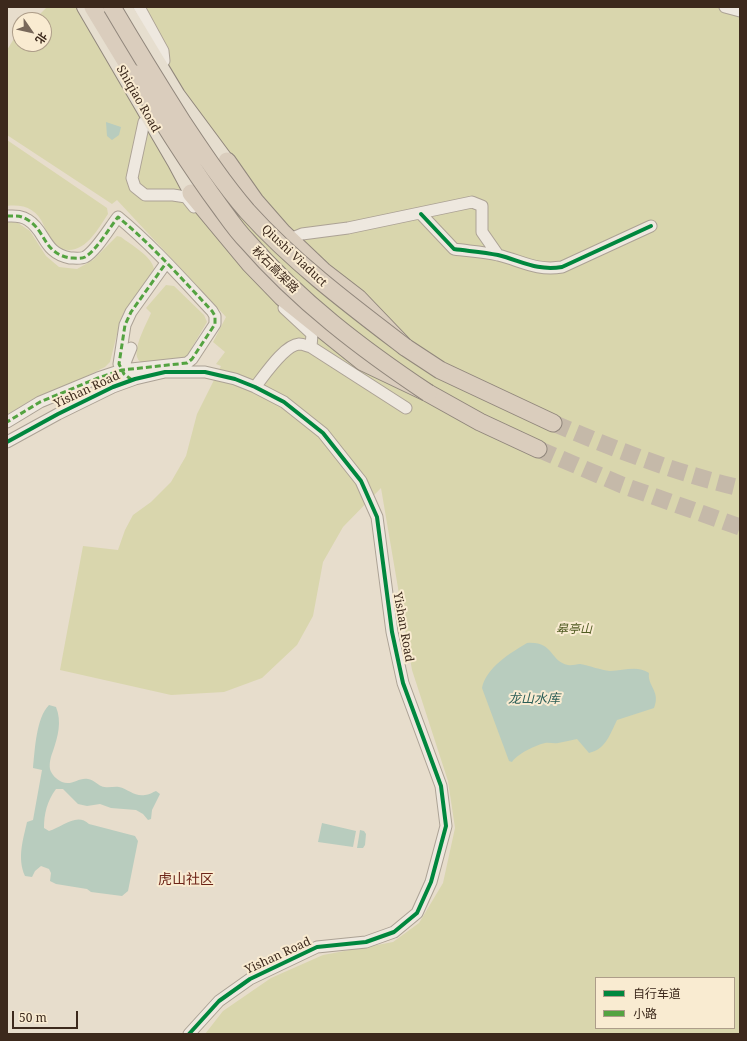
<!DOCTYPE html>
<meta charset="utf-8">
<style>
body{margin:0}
#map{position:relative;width:747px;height:1041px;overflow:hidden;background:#e7ddcc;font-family:"Noto Serif","Noto Sans SC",serif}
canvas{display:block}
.frame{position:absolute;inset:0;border:8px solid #3c291c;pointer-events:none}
.legend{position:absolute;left:595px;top:977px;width:140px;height:52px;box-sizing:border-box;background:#f9ebd1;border:1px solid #ad9d89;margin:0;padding:5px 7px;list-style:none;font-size:12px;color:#3c291c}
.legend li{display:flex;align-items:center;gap:8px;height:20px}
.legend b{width:20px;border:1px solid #ad9d89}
.north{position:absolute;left:12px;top:12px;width:40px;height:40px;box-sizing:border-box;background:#f9ebd1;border:1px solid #ad9d89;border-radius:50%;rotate:124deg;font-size:11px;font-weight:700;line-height:16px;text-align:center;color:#3c291c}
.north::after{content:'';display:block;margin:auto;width:14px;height:18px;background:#78685a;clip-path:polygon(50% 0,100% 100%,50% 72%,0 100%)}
.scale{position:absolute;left:12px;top:1011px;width:66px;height:18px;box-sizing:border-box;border:2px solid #3c291c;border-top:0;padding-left:5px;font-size:12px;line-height:14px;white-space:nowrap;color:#3c291c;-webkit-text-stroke:3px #f9ebd1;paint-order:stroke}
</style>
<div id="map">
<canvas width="747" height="1041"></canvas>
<div class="frame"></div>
<ul class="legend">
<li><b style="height:5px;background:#00873e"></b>自行车道</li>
<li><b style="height:5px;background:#54a341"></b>小路</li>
</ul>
<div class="north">北</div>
<div class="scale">50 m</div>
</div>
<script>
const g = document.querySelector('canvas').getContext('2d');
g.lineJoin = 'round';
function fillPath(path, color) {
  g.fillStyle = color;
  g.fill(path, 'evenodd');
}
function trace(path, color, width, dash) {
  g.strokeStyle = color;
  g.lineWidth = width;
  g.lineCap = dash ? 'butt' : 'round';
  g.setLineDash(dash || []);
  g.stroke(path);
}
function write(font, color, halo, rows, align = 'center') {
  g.font = font + ' "Noto Serif","Noto Sans SC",serif';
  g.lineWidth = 4;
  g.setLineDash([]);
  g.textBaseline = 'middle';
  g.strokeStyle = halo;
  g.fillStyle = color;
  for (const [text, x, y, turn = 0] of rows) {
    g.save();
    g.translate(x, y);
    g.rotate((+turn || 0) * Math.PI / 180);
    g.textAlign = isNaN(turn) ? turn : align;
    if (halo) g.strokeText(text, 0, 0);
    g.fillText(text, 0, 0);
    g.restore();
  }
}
const green = new Path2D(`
 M47,7h693v1027h-535l18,-23 48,-33 52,-23 70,-13 26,-19 24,-40 12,-55 -7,-47 -36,-111 -31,-182 -38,39 -20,35 -10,54 -16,29 -35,33 -38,14 -53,3 -111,-25 23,-124 35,4 7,-20 8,-15 18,-13 20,-20 15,-26 11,-42 24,-48 -5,-2 9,-12 -12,-10 13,-25 -109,-117 -5,4 -105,-69v-85l13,-21v15h24v-24h-10zM596,978h138v50h-138z
 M7,140l100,68 1,6c-11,16 -23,41 -46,35 -5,-2 -9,-4 -12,-8 -3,-5 -4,-11 -6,-15 -7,-17 -20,-22 -37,-20z
 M7,221l11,2 12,8 16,25 13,11 18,2 16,-9 24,-24 4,1c10,8 31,19 33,32l-31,45 -3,8 -10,40 -5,5 -24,12 -50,21 -24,15z
 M166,285l8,1 30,29 3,7 -22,37 -43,4c-1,-1 -4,-3 -4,-4 -6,-10 9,-36 13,-46l-5,-5z`);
const water = new Path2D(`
 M106,122l15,5 -2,8 -7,5 -5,-4z
 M527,643c27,-2 23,19 41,22 4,1 8,-1 12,-1 11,2 20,6 30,7 14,0 27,-6 39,2 -2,13 12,18 5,35l-37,12c-7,14 -11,29 -28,33l-12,-14c-6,1 -12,3 -19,4 -4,1 -9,-1 -13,0 -9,2 -28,11 -33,19l-3,-1 -27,-73c4,-20 28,-35 45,-45z
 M49,705l7,2c6,15 2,29 -3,44 -2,5 -4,12 -3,18 1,5 7,11 12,13 10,4 17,-5 26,-3 6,1 9,5 13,7 7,3 12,0 18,1 9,2 16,10 26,8 4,0 8,-3 11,-4l4,3 -8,16 -1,9 -3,1 -5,-6 -7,-4 -25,-2 -11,-4 -13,2 -9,-2 -15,-15h-7c-9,12 -12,25 -12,39l5,3c13,-4 28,-19 40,-7l46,12 3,5 -10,50 -6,5 -31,-4 -4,-3 -31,-5 -6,-3 1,-8 -2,-4 -8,-3 -6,5 -3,6 -7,-1c-8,-18 -2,-36 2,-54l6,-2 9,-50 -9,-2c2,-18 3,-50 16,-63z
 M322,823l34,8 -3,16 -35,-5z
 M360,830l4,1 2,3 -1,11 -2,3h-6z`);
const highwayTunnel = new Path2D(`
 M553,423c61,26 123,50 187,65
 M538,449l84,36 118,42`);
const minor = new Path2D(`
 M139,7l24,44 1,10
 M725,7l15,4
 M144,122l-12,56 3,9 10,8h28l13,2 8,10
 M421,214l33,35c14,2 29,3 44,6 24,6 38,16 64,12l89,-41
 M7,216c7,0 14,-1 21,4 18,11 15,33 42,38 4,0 11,1 15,-1 11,-6 25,-30 33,-40 34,28 64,62 94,94l3,5v8l-23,35 -5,4 -65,7 -24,8 -58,24 -33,20
 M290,239l12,-5 46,-6 124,-26 10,4v26l16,23
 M284,308l28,26 -1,13
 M122,370l9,-22
 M125,374l-6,-10 6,-39 6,-13 35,-49
 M255,387c9,-11 29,-42 44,-43 4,0 8,2 12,3l95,61
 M7,442l51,-28 55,-27 22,-8 30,-7h40l30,7 20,8 29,15 39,31 38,48 16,36 15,115 11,51 38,103 5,40 -15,56 -14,31 -23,19 -28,10 -49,5 -67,32 -31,22 -30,33`);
const major = new Path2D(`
 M84,7l91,156 16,30
 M125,7l53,88 49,66`);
const highway = new Path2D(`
 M93,7l40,66
 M227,161l28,40 28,32 40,38 35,27 47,49 35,23 113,53
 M191,193l59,71 32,33 81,65 65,31 52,29 58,27`);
const highwayBridge = new Path2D(`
 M112,7c23,39 47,78 71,116 20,30 40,60 64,88 47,52 103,94 158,136
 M133,73c28,46 56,92 88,135 8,11 16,23 26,33 52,60 115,108 181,152`);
const quiet = new Path2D(`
 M7,216c7,0 14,-1 21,4 18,11 15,33 42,38 4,0 11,1 15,-1 11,-6 25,-30 33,-40 34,28 64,62 94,94l3,5v8l-23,35 -5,4 -65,7 -24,8 -58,24 -33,20
 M132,380l-8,-6 -5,-10 6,-39 6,-13 35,-49`);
const cycleway = new Path2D(`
 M421,214l33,35c14,2 29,3 44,6 24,6 38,16 64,12l89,-41
 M7,442l51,-28 55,-27 22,-8 30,-7h40l30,7 20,8 29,15 39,31 38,48 16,36 15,115 11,51 38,103 5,40 -15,56 -14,31 -23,19 -28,10 -49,5 -67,32 -31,22 -30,33`);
const streetNames = [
 ["Shiqiao Road",138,99,60],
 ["Qiushi Viaduct",294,256,43],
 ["秋石高架路",275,270,45],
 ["Yishan Road",87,390,-25],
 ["Yishan Road",403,627,80],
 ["Yishan Road",278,956,-25]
];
const parkNames = [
 ["皋亭山",574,630]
];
const waterNames = [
 ["龙山水库",534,699]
];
const quarterNames = [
 ["虎山社区",186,880]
];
fillPath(green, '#d9d6ad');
fillPath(water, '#b8ccbe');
trace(highwayTunnel, '#c5b9a9', 17, [17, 8]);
trace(minor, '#aca295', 13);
trace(major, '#91877c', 16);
trace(highway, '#91877c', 19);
trace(minor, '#eee8df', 11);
trace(major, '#e6decf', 14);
trace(highway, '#dacdbd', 17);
trace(highwayBridge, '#91877c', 19, []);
trace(highwayBridge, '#dacdbd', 17);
trace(quiet, '#54a341', 3, [6, 3]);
trace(cycleway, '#00873e', 4);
write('12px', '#3c291c', '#f9ebd1', streetNames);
write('italic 12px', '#4f5a21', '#f9ebd1', parkNames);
write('italic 13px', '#2a5d56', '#f9ebd1', waterNames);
write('14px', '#6d2417', '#f9ebd1', quarterNames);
</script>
